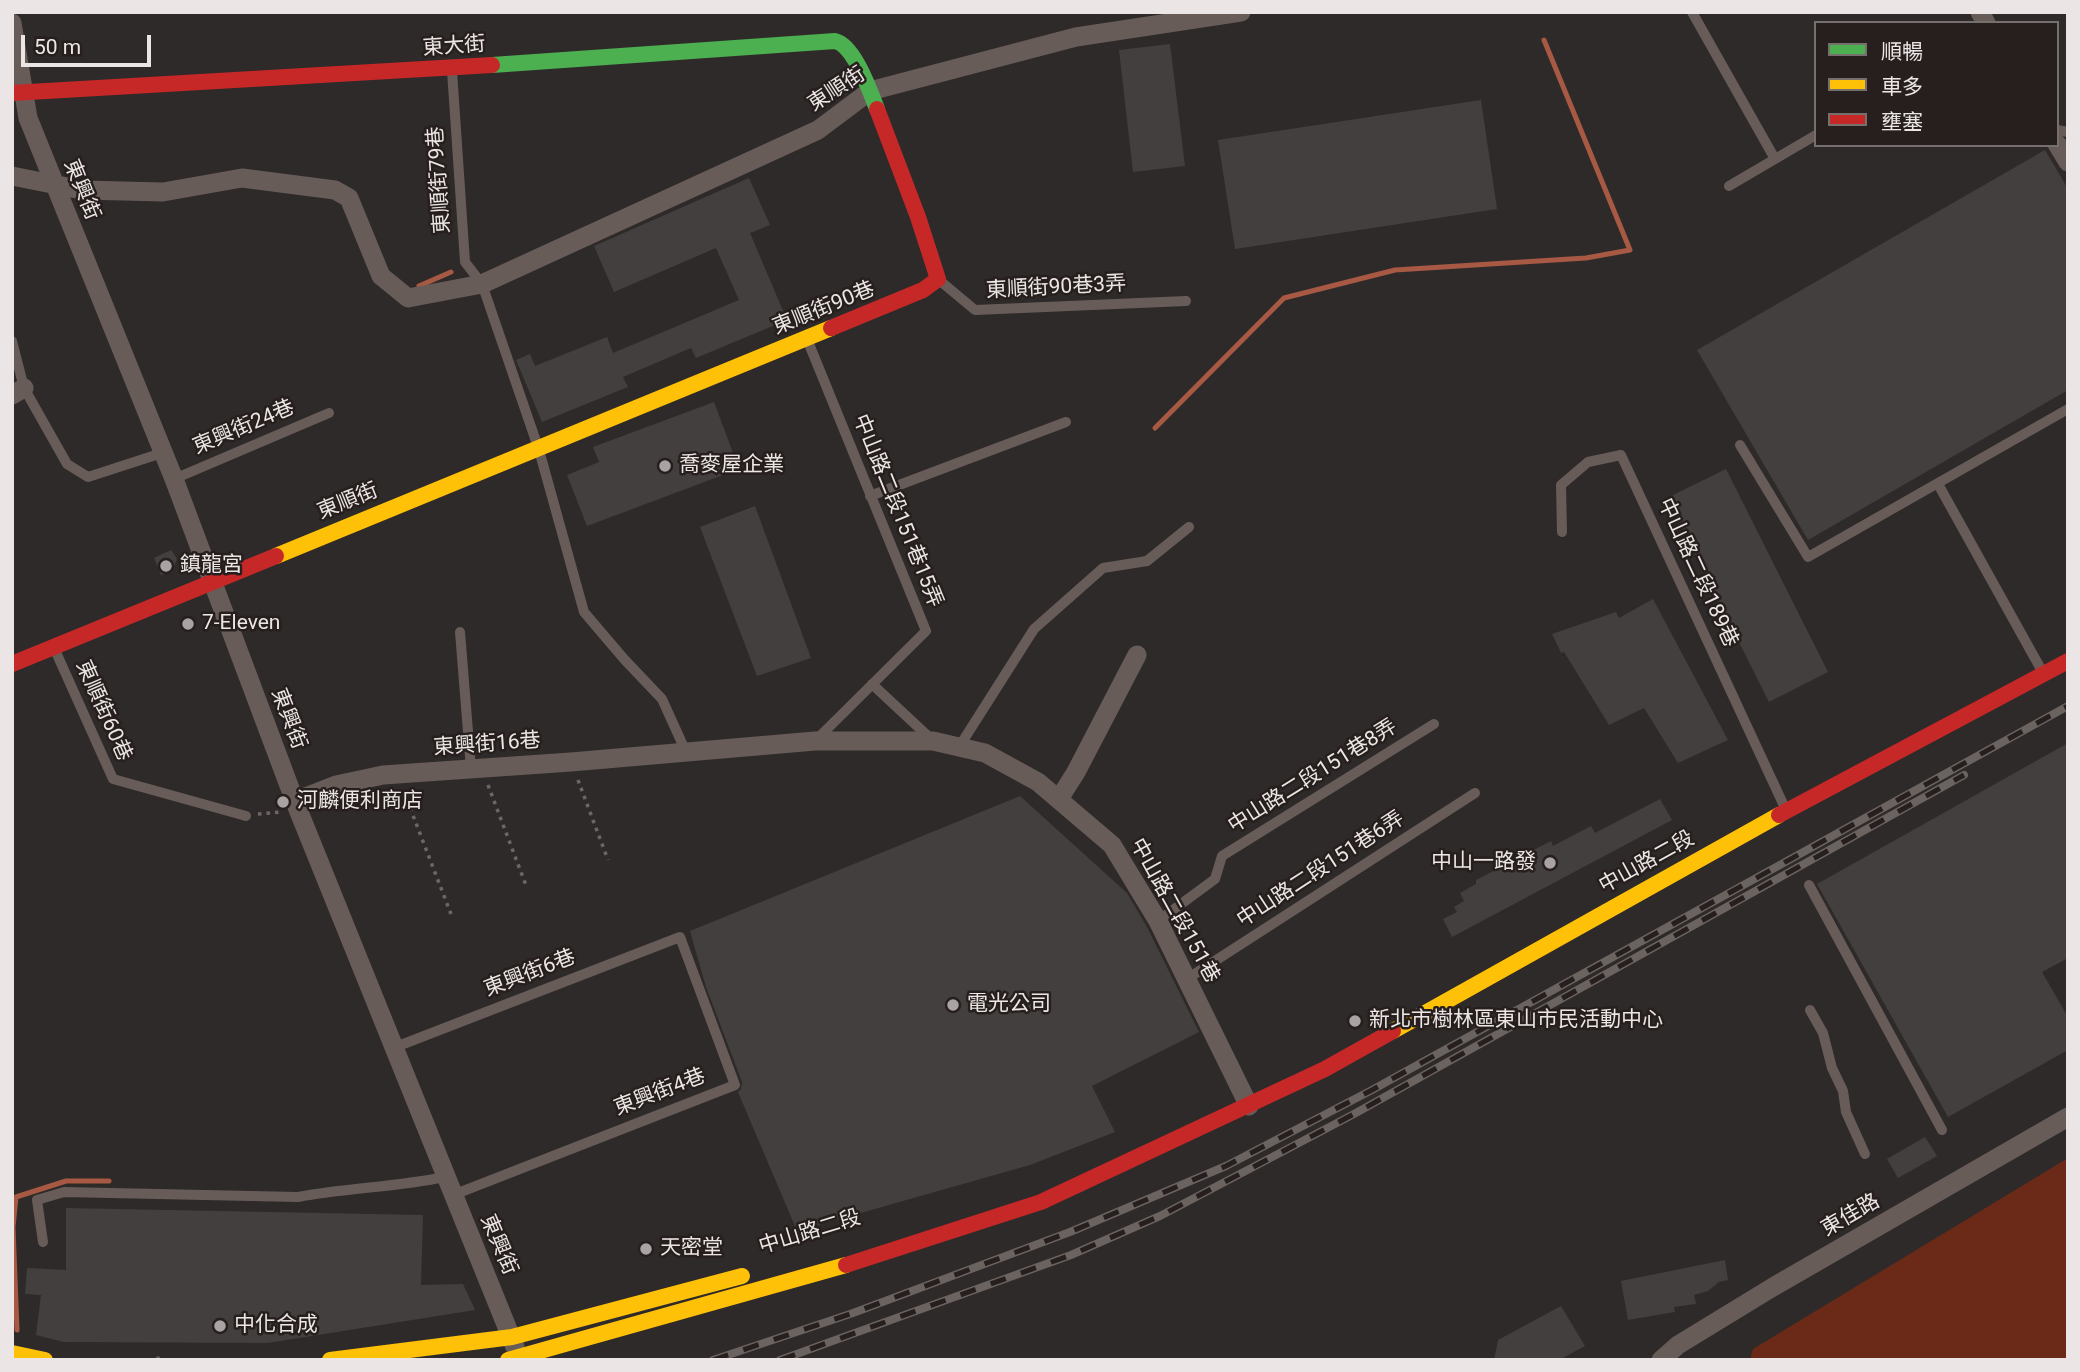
<!DOCTYPE html>
<meta charset="utf-8">
<style>
body{margin:0}
#map{position:relative;width:2080px;height:1372px;overflow:hidden;background:#2e2a29;font-family:Roboto,"Noto Sans TC",sans-serif}
canvas{display:block}
.frame{position:absolute;inset:0;border:14px solid #ebe6e5;pointer-events:none}
.legend{position:absolute;left:1814px;top:21px;width:245px;height:126px;box-sizing:border-box;background:#261f1d;border:2px solid #756f6d;margin:0;padding:9px 12px;list-style:none;font-size:21px;color:#ebe6e5}
.legend li{display:flex;align-items:center;gap:14px;height:35px}
.legend b{width:35px;border:2px solid #756f6d}
.scale{position:absolute;left:21px;top:35px;width:130px;height:32px;box-sizing:border-box;border:4px solid #ebe6e5;border-top:0;padding-left:9px;font-size:21px;line-height:24px;white-space:nowrap;color:#ebe6e5;-webkit-text-stroke:5px #261f1d;paint-order:stroke}
</style>
<div id="map">
<canvas width="2080" height="1372"></canvas>
<div class="frame"></div>
<ul class="legend">
<li><b style="height:9px;background:#4caf50"></b>順暢</li>
<li><b style="height:9px;background:#ffc107"></b>車多</li>
<li><b style="height:9px;background:#c62828"></b>壅塞</li>
</ul>
<div class="scale">50 m</div>
</div>
<script>
const g = document.querySelector('canvas').getContext('2d');
g.lineJoin = 'round';
function fillPath(path, color) {
  g.fillStyle = color;
  g.fill(path, 'evenodd');
}
function trace(path, color, width, dash) {
  g.strokeStyle = color;
  g.lineWidth = width;
  g.lineCap = dash ? 'butt' : 'round';
  g.setLineDash(dash || []);
  g.stroke(path);
}
function write(font, color, halo, rows, align = 'center') {
  g.font = font + ' Roboto,"Noto Sans TC",sans-serif';
  g.lineWidth = 5;
  g.setLineDash([]);
  g.textBaseline = 'middle';
  g.strokeStyle = halo;
  g.fillStyle = color;
  for (const [text, x, y, turn = 0] of rows) {
    g.save();
    g.translate(x, y);
    g.rotate((+turn || 0) * Math.PI / 180);
    g.textAlign = isNaN(turn) ? turn : align;
    if (halo) g.strokeText(text, 0, 0);
    g.fillText(text, 0, 0);
    g.restore();
  }
}
const green = new Path2D(`
 M2068,1158v202h-318l3,-11z`);
const stream = new Path2D(`
 M419,286l32,-14
 M1155,428l129,-130 111,-28 191,-12 44,-8 -86,-210
 M17,1330l-4,-103 3,-30 50,-16h43`);
const building = new Path2D(`
 M1170,44l15,122 -52,6 -14,-122z
 M1481,100l16,109 -262,40 -17,-109z
 M2045,150l23,39v201l-260,150 -111,-190z
 M749,178l21,47 -20,8 37,87 -91,38 -5,-10 -68,29 5,10 -86,35 -26,-62 14,-6 5,12 72,-29 6,16 126,-53 -23,-52 -102,44 -20,-46z
 M714,402l25,67 -152,57 -20,-51 32,-13 -6,-15z
 M1726,469l102,203 -59,30 -102,-204z
 M755,506l56,152 -54,18 -57,-149z
 M171,550l6,9 -5,13 -11,3 -7,-17z
 M1653,599l75,141 -50,23 -34,-55 -35,17 -45,-73 -3,1 -9,-19 64,-22 3,6z
 M2068,743v215l-26,14 26,45v33l-120,67 -131,-233z
 M1020,796l107,97 20,34 52,105 -107,54 23,46 -85,33 -233,66 -59,-139 3,-3 1,-7 -36,-95 -16,-56z
 M1660,799l12,21 -220,117 -9,-18 14,-7 -3,-5 10,-6 -4,-8 16,-9v-4l75,-39 2,5 38,-20 4,7z
 M1925,1137l12,19 -39,22 -11,-19z
 M66,1208l357,7 -2,70 42,-1 12,26 -207,33 -204,-1 -28,-7 5,-40 -16,-1 2,-26 39,2z
 M1725,1260l3,20 -9,2 -11,9 -14,4 2,9 -22,3 1,5 -47,8 -7,-39z
 M1561,1306l24,40 -26,14h-65l4,-20z`);
const path = new Path2D(`
 M578,780l30,80
 M488,785l39,103
 M404,792l47,122
 M258,814l23,-2
 M158,1360v-8`);
const lane = new Path2D(`
 M1692,12l83,147
 M452,71l13,191 17,22 57,166 45,162 40,47 38,40 24,53
 M2057,130l11,2
 M1729,186l87,-51
 M939,280l36,30 211,-9
 M807,339l119,292 -109,108
 M12,341l12,47 43,76 21,13 74,-24
 M1740,445l68,112 260,-148
 M174,479l155,-66
 M1938,484l104,187
 M870,496l196,-74
 M1562,532l-1,-47 27,-23 33,-7 164,353
 M460,632l11,137
 M55,650l58,129 133,37
 M872,684l58,54
 M959,747l75,-118 69,-61 44,-7 42,-34
 M1809,885l133,245
 M1158,921l57,-42 7,-23 212,-132
 M1187,979l288,-186
 M1810,1010l13,23 9,35 11,23 3,21 19,42
 M393,1048l287,-111 55,148 -282,110
 M43,1242l-6,-42 27,-8 234,5c49,-9 98,-10 147,-20`);
const street = new Path2D(`
 M1980,12l6,11
 M12,23l16,95 146,361 123,328 218,540
 M2057,144l11,18
 M12,176l70,14 81,2 79,-14 93,12 14,8 32,78 27,22 74,-14 336,-154 52,-39 206,-54 165,-25
 M12,395l12,-7
 M1059,799l17,-27 61,-117
 M295,801l41,-16 47,-10 188,-13 244,-21h118l52,12 53,29 74,63 46,76 91,185
 M1661,1360l17,-15 95,-58 295,-170`);
const fast = new Path2D(`
 M492,65l343,-24c19,4 35,50 42,68`);
const slow = new Path2D(`
 M276,556l555,-228
 M1393,1031l386,-216
 M12,1353l33,7
 M330,1360l182,-23 230,-61
 M508,1360l338,-95`);
const jam = new Path2D(`
 M12,93l480,-28
 M831,328l92,-38 15,-11 -20,-62 -41,-108
 M12,664l264,-108
 M1779,815l289,-154
 M846,1265l195,-63 284,-133 68,-38`);
const rail = new Path2D(`
 M713,1360l140,-47 217,-81 156,-66 146,-76 696,-384
 M780,1360l291,-105 89,-39 194,-102 610,-339`);
const markers = [
 [665,466,7,"#a9a4a3"],
 [166,566,7,"#a9a4a3"],
 [188,624,7,"#a9a4a3"],
 [283,802,7,"#a9a4a3"],
 [1550,863,7,"#a9a4a3"],
 [953,1005,7,"#a9a4a3"],
 [1355,1021,7,"#a9a4a3"],
 [646,1249,7,"#a9a4a3"],
 [220,1326,7,"#a9a4a3"]
];
const streetNames = [
 ["東大街",454,47,-4],
 ["東順街",837,90,-33],
 ["東順街79巷",440,180,-94],
 ["東興街",81,190,68],
 ["東順街90巷3弄",1056,288,-3],
 ["東順街90巷",824,309,-22],
 ["東興街24巷",244,428,-23],
 ["東順街",348,502,-22],
 ["中山路二段151巷15弄",897,511,68],
 ["中山路二段189巷",1697,573,65],
 ["東順街60巷",103,711,66],
 ["東興街",288,719,69],
 ["東興街16巷",487,745,-4],
 ["中山路二段151巷8弄",1313,777,-32],
 ["中山路二段",1647,863,-29],
 ["中山路二段151巷6弄",1321,870,-33],
 ["中山路二段151巷",1174,911,61],
 ["東興街6巷",530,974,-21],
 ["東興街4巷",660,1093,-21],
 ["東佳路",1851,1216,-30],
 ["中山路二段",810,1233,-17],
 ["東興街",498,1245,67]
];
const poiNames = [
 ["喬麥屋企業",679,466],
 ["鎮龍宮",180,566],
 ["7-Eleven",202,624],
 ["河麟便利商店",297,802],
 ["中山一路發",1536,863,"right"],
 ["電光公司",967,1005],
 ["新北市樹林區東山市民活動中心",1369,1021],
 ["天密堂",660,1249],
 ["中化合成",234,1326]
];
fillPath(green, '#6b2a18');
trace(stream, '#a85944', 5);
fillPath(building, '#433f3e');
trace(path, '#6f6664', 3.5, [3.5, 5]);
trace(lane, '#685c59', 10);
trace(street, '#685c59', 19);
trace(fast, '#4caf50', 16);
trace(slow, '#ffc107', 16);
trace(jam, '#c62828', 16);
trace(rail, '#6a6360', 8);
trace(rail, '#261f1d', 5, [16]);
for (const [x, y, r, color] of markers) {
  const dot = new Path2D();
  dot.arc(x, y, r, 0, 2 * Math.PI);
  g.fillStyle = color;
  g.fill(dot);
  trace(dot, '#261f1d', 2.5);
}
write('21px', '#ebe6e5', '#261f1d', streetNames);
write('21px', '#ebe6e5', '#261f1d', poiNames, 'left');
</script>
